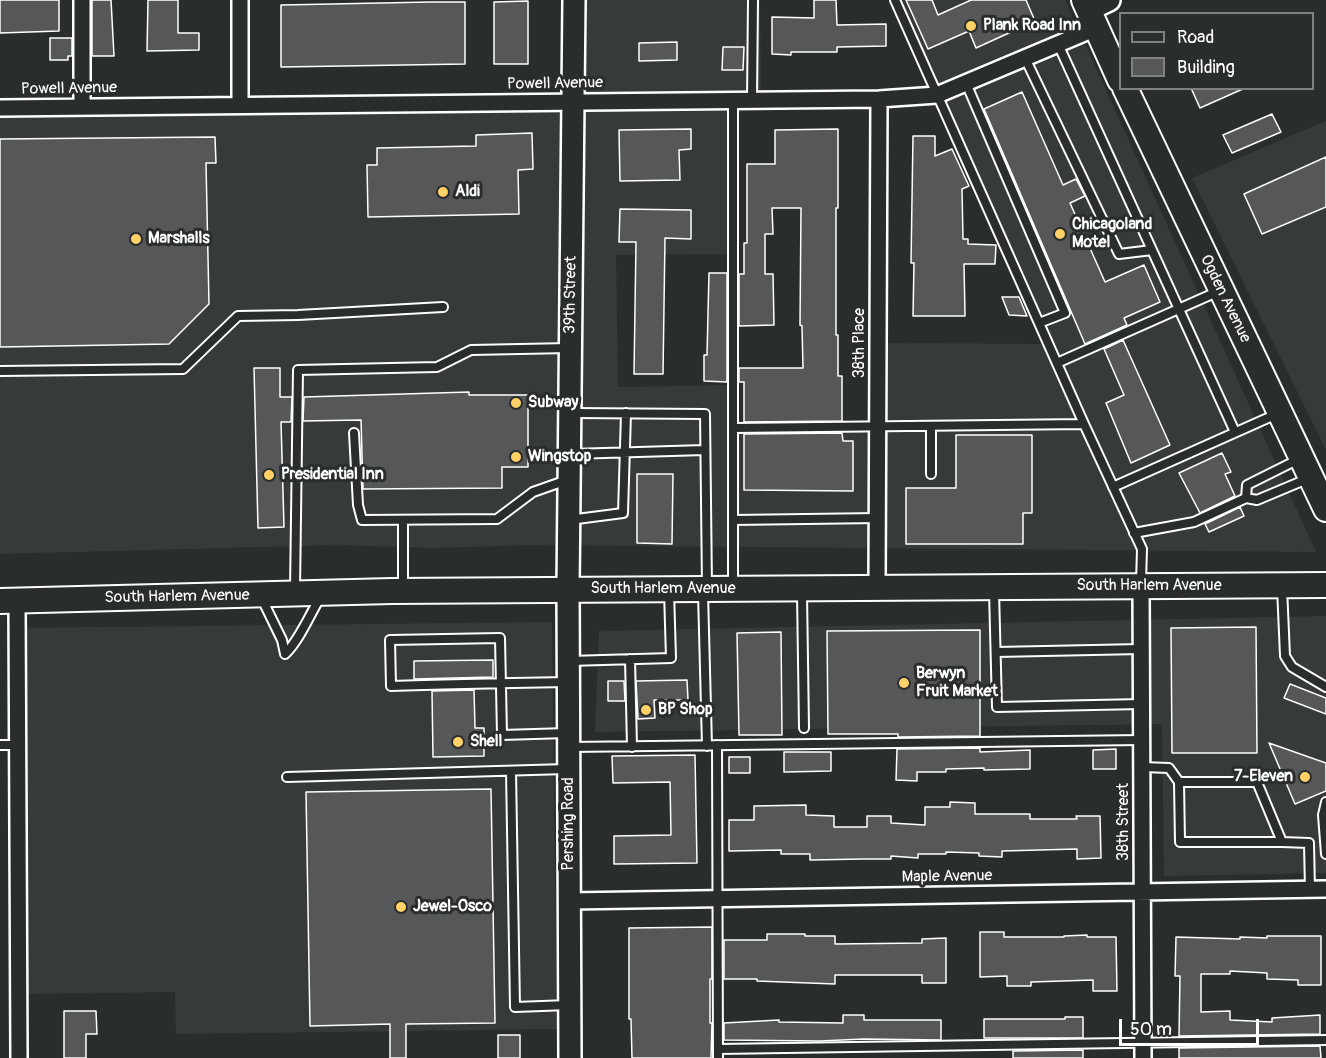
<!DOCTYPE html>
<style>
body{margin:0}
#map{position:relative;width:1326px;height:1058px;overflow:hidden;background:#2a2d2e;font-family:Pangolin,sans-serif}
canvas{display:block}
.legend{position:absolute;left:1119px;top:12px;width:195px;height:78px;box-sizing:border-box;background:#2a2d2e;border:2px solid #7f8182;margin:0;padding:8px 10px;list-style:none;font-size:18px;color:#fff}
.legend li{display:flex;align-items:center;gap:12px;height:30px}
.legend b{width:30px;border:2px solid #7f8182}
.scale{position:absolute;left:1119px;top:1019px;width:140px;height:27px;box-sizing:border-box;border:3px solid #fff;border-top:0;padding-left:8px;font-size:18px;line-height:21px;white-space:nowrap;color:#fff;-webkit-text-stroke:4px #2a2d2e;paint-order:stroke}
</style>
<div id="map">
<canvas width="1326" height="1058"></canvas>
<ul class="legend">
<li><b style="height:8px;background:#2a2d2e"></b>Road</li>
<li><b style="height:16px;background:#555758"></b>Building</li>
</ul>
<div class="scale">50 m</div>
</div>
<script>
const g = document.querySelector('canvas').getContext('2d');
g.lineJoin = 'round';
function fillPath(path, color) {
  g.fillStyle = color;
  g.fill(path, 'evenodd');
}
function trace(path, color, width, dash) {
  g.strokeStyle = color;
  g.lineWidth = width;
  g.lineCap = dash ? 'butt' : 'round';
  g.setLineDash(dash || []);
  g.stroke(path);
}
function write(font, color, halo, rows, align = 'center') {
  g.font = font + ' Pangolin,sans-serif';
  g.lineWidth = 6;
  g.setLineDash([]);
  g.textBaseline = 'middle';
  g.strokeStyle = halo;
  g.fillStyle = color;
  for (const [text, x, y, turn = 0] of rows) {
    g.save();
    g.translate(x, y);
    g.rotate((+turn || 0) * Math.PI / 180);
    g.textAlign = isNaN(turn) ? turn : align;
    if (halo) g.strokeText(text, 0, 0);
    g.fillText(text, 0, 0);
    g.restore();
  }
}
const built = new Path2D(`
 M573,0h187l1,101 -28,-1 -1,154 -116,1 2,132 114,-2v44l145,-3 1,-83 169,1 -152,-344h170l251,552 -784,-7 -100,3 -96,-3 -336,9v-446l573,-6z
 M1326,121v329l-134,-272z
 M1326,616v257l-162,3 -2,-152 -567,8 4,-101z
 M552,622l5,407 -381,5 -1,-42 -151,2 -4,-366z`);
const building = new Path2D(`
 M0,0h59v31l-59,2z
 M92,0h19l3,56h-22z
 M148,0h30v33h21v17l-52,1z
 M814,0h22l1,25 49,-1v22l-49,1v5h-46v3l-19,-1v-37l42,1z
 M906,0h26l6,15 33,-15h55l9,21 -59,27 -7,-17 -41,18z
 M528,1v63h-34v-62z
 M431,2h34v62l-184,3v-62z
 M50,38h22v18h-4v4h-18z
 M677,42v18l-38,1v-18z
 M723,47h21l-1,23h-21z
 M1191,88h54l-45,20z
 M1022,92l41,93 13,-6 9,17 -15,7 35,79 39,-17 16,37 -36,16 3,7 -42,19 -101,-235z
 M1272,114l9,18 -49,21 -9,-18z
 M691,129v20l-12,1 1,30 -60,1 -1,-51z
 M838,129v79h-2v127h2v41h4v45l-98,1v-40h-5v-14h64l-1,-42 -2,-1 1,-117h-29l1,26h-8v40h8l1,51 -35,1v-52h5v-31h3v-79h28v-34z
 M532,133l1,36 -15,1 1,44 -151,3 -1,-52h10v-17l99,-2v-11z
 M913,136h22v20l17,-7 17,37 -7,3 1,50h5v5l28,1 -1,19h-31l1,52h-52l1,-53h-3z
 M215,137l1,26h-10l3,141 -40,40 -169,3v-208z
 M1326,157v50l-64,27 -18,-40z
 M620,209l71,1v29l-26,-1 -2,136h-29l2,-132h-17z
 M709,273h18v109l-23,-1v-26h3z
 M1002,297h17l8,19 -18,-1z
 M1123,340l47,105 -39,18 -25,-60 18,-8 -20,-46z
 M254,368h26v29h12l-1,25h-10l3,105 -26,1z
 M469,392v3h59v72h-26v21l-139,1 -2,-69 -58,1 1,-24z
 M842,433l1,8h10v50l-109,-1v-56z
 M956,435h76v78h-9v31h-117v-56h50z
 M1222,453l9,19 -6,2 10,22 -35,17 -21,-40z
 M637,474h36l-1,70 -35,-1z
 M1240,507l4,9 -35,16 -4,-8z
 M1256,627l1,126h-85l-1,-125z
 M980,630v106l-82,1v-3h-70l-1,-103z
 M781,632l1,103h-43l-2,-102z
 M493,660v17l-79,2v-18z
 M687,680l1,20h-34l1,18 -17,1 -2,-38z
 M608,681h16l1,20h-17z
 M1290,684l36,14v16l-42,-16z
 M474,690l1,38h9v28l-51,1 -1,-66z
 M1269,743l57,20v28l-31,13z
 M980,748v4l50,-2v19l-46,1v-2l-38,1v3h-29v9l-21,-1 1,-31z
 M1116,749v20h-23v-19z
 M784,752h47v19l-47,1z
 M695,755l2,108 -83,1v-28l57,-1 -1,-53 -57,1 -1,-27z
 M729,757h21v16h-21z
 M491,789l4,234 -89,1v34h-16v-34l-80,2 -4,-234z
 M950,802l25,1v11h55v5h47l-1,-3h24l1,42 -24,1v-10l-75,2v6l-23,-1v-3l-33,-1v2h-28v4l-27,-2v3h-28l-53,1v-6h-29v-4l-52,1v-31h25v-14l52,-1v10l28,1v11h33v-11h24v7l34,2v-18h25z
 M712,927v52h-2v44h2l-1,35h-79l-1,-39h-2v-91z
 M980,932h24v5h60v-1l23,-1v2h29l1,54h-24v-11l-62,2v4h-24v-10l-27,1z
 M767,934h38v2h30v8l87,-1v-4l24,-1v45h-24v-8h-87v9l-78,-3v-2h-33v-39h43z
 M1267,936h54v49h-23v-5l-31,-1v-6l-37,-2v3h-29v38l29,-1v9l42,2v-4l48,-3v19l-141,2 1,-60h-5l1,-39 64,2v-2l27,1z
 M64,1011h32l1,23h-11v24h-22z
 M843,1015h21v5h77v20l-77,-1 -44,2 -96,-1v-17l55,-3v2l64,1z
 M1065,1017h18v21h-99v-19h81z
 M498,1035h22v23h-22z
 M1320,1046l1,12h-142v-10z
 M1083,1050v8h-70v-7z`);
const lane = new Path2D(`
 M895,0l189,424 58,125 -1,33
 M1058,44l177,388
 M1025,58l94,196 33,-4
 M966,83l99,230 -26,10
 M733,100v485
 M752,100l1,-100
 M1057,363l162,-72
 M0,371l183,-2 55,-53 60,-1 145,-8
 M573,413l132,1 2,173
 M931,426v48
 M733,428l351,-4
 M354,433l4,72 4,15 135,-1 36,-27 34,-12
 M571,454l134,-4
 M1113,487l166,-74
 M1246,498l1,-13 52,-26
 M403,520v67
 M569,520l54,-7 3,-100
 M733,520l145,-2
 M1134,533l60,-11 52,-24 11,2 50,-21
 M1282,587l3,69 7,11 34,20
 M295,590l3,-220 139,-3 34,-17 98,-2
 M994,591l3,116 145,-3
 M703,593l4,153
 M802,593l2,135
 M262,599l20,41 3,14c14,-13 25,-40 36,-58
 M996,652l145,-3
 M630,659l2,88
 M569,661l102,-3 -2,-67
 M567,733l-65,2 -2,-97 -110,2 1,46c59,-2 118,-3 177,-4
 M0,745h17
 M717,745l1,313
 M570,747l572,-7
 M1142,767l27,1 10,14 1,60h102
 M511,771l4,236 54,-2
 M287,777l280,-8
 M1179,782h78l25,60 27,1 1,47
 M1326,802l-3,13 3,39
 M718,1049l608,-9`);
const street = new Path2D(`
 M82,0v107
 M240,105v-105
 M0,108l879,-9 58,-4 159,-67
 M1141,586l2,472
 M877,588l2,-489
 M17,601l2,457
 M569,901l757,-12`);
const secondary = new Path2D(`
 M1088,10l21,-10
 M570,1058l-2,-469 6,-589`);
const primary = new Path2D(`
 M1084,0l36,80
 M1125,88l201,421
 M0,601l392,-10 934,-6`);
const markers = [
 [971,26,6,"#ffd166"],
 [443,192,6,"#ffd166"],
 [1060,234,6,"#ffd166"],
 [136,239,6,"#ffd166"],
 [516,403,6,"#ffd166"],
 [516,457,6,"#ffd166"],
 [269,475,6,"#ffd166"],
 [904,683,6,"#ffd166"],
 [646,710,6,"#ffd166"],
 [458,742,6,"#ffd166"],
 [1305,777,6,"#ffd166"],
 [401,907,6,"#ffd166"]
];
const poiNames = [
 ["Plank Road Inn",983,26],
 ["Aldi",455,192],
 ["Chicagoland",1072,225],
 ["Motel",1072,243],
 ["Marshalls",148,239],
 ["Subway",528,403],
 ["Wingstop",528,457],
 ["Presidential Inn",281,475],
 ["Berwyn",916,674],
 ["Fruit Market",916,692],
 ["BP Shop",658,710],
 ["Shell",470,742],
 ["7-Eleven",1293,777,"right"],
 ["Jewel-Osco",413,907]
];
const streetNames = [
 ["Powell Avenue",555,84,-1],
 ["Powell Avenue",69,89,-1],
 ["39th Street",571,295,-89],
 ["Ogden Avenue",1225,299,64],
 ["38th Place",860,343,-90],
 ["South Harlem Avenue",1149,586],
 ["South Harlem Avenue",663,589],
 ["South Harlem Avenue",177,597,-1],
 ["38th Street",1124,822,-90],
 ["Pershing Road",569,824,-90],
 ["Maple Avenue",947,877,-1]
];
fillPath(built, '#373a3b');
fillPath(building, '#555758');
trace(building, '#fff', 1.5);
trace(lane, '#fff', 12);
trace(street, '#fff', 20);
trace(secondary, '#fff', 26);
trace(primary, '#fff', 28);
trace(lane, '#2a2d2e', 8);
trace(street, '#2a2d2e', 15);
trace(secondary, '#2a2d2e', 21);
trace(primary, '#2a2d2e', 24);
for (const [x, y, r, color] of markers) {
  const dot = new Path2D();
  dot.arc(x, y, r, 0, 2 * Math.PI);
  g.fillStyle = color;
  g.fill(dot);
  trace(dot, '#2a2d2e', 2);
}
write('bold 16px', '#fff', '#2a2d2e', poiNames, 'left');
write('16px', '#fff', '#2a2d2e', streetNames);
</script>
